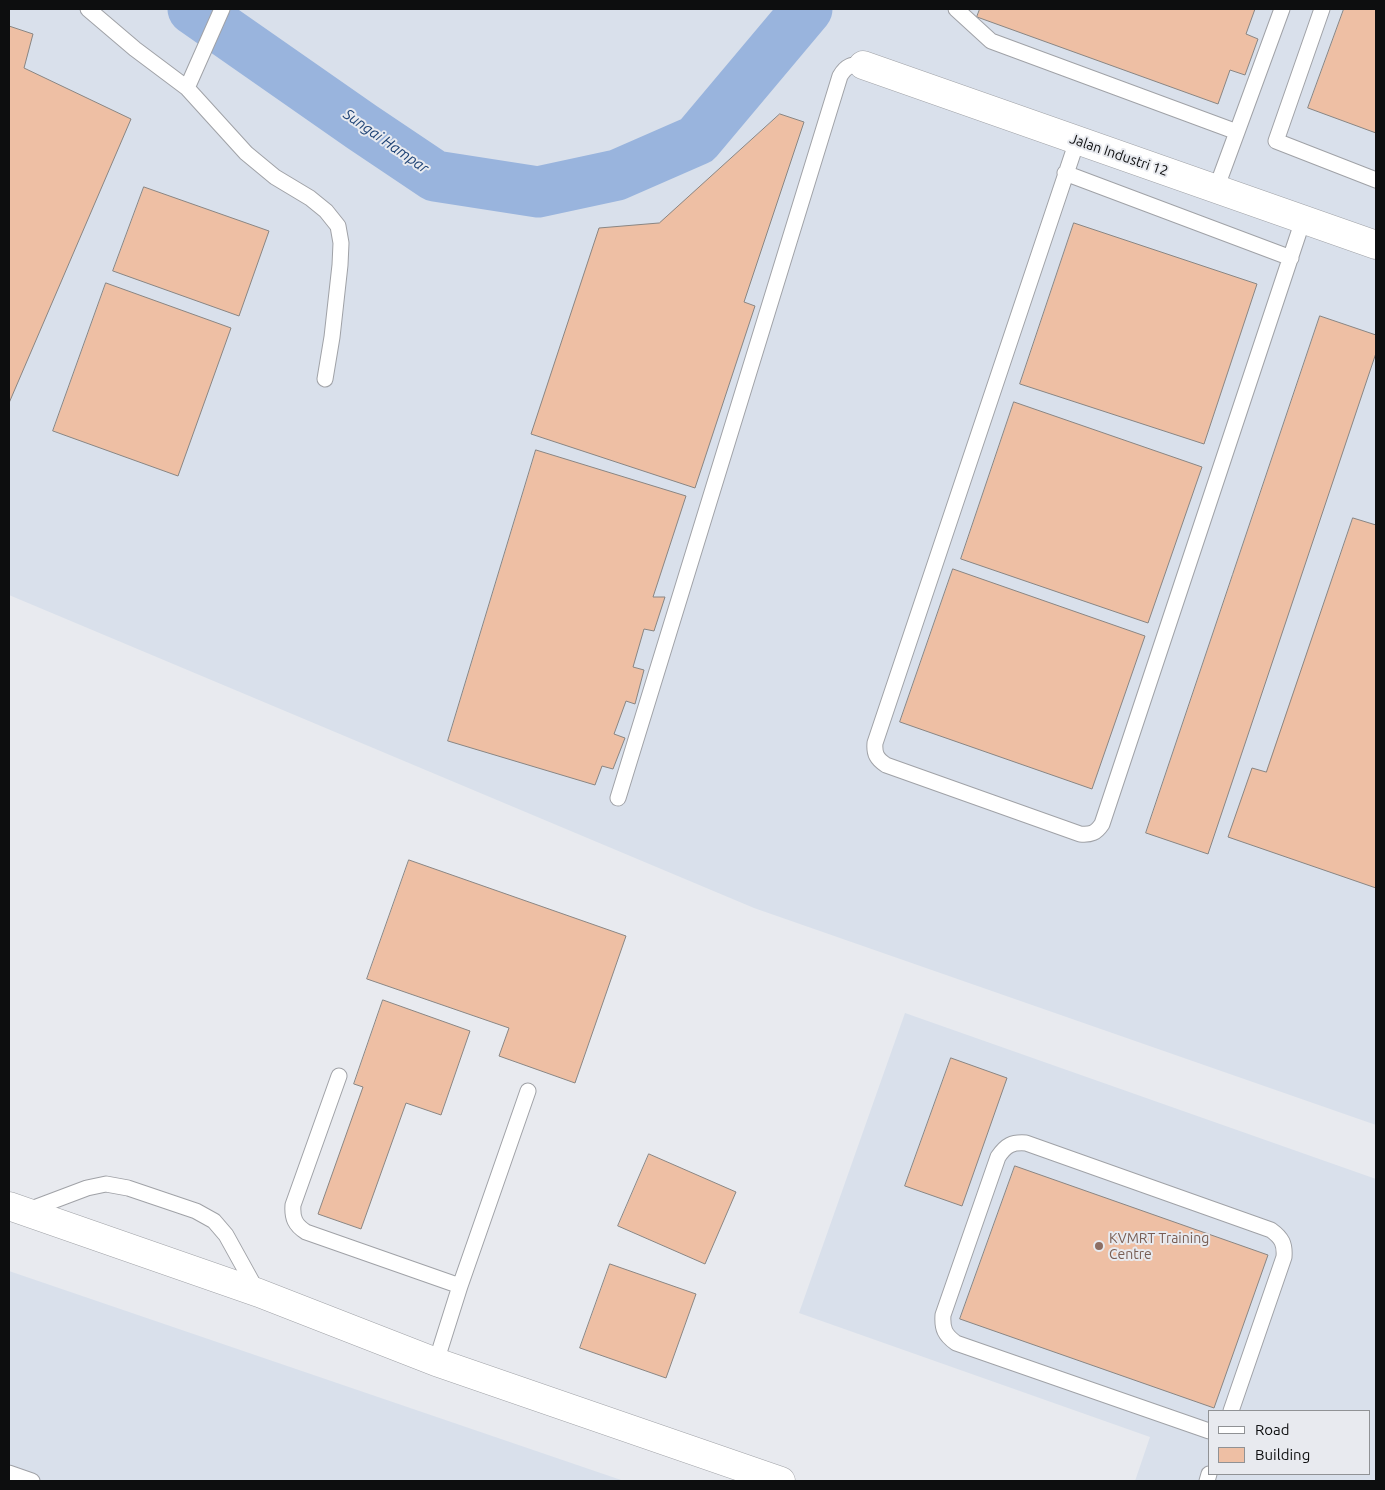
<!DOCTYPE html>
<style>
body{margin:0}
#map{position:relative;width:1385px;height:1490px;overflow:hidden;background:#e8eaef;font-family:Ubuntu,sans-serif}
canvas{display:block}
.frame{position:absolute;inset:0;border:10px solid #0d0e0f;pointer-events:none}
.legend{position:absolute;left:1208px;top:1410px;width:162px;height:65px;box-sizing:border-box;background:#e8eaef;border:1px solid #909295;margin:0;padding:6px 9px;list-style:none;font-size:15px;color:#0d0e0f}
.legend li{display:flex;align-items:center;gap:10px;height:25px}
.legend b{width:25px;border:1px solid #909295}
</style>
<div id="map">
<canvas width="1385" height="1490"></canvas>
<div class="frame"></div>
<ul class="legend">
<li><b style="height:6px;background:#fff"></b>Road</li>
<li><b style="height:14px;background:#eebfa4"></b>Building</li>
</ul>
</div>
<script>
const g = document.querySelector('canvas').getContext('2d');
g.lineJoin = 'round';
function fillPath(path, color) {
  g.fillStyle = color;
  g.fill(path, 'evenodd');
}
function trace(path, color, width, dash) {
  g.strokeStyle = color;
  g.lineWidth = width;
  g.lineCap = dash ? 'butt' : 'round';
  g.setLineDash(dash || []);
  g.stroke(path);
}
function write(font, color, halo, rows, align = 'center') {
  g.font = font + ' Ubuntu,sans-serif';
  g.lineWidth = 4;
  g.setLineDash([]);
  g.textBaseline = 'middle';
  g.strokeStyle = halo;
  g.fillStyle = color;
  for (const [text, x, y, turn = 0] of rows) {
    g.save();
    g.translate(x, y);
    g.rotate((+turn || 0) * Math.PI / 180);
    g.textAlign = isNaN(turn) ? turn : align;
    if (halo) g.strokeText(text, 0, 0);
    g.fillText(text, 0, 0);
    g.restore();
  }
}
const built = new Path2D(`
 M9,9h1367v1116l-622,-217 -745,-313z
 M905,1013l471,166v302h-241l15,-44 -351,-124zM1209,1411h160v63h-160z
 M9,1271l615,210h-615z`);
const river = new Path2D(`
 M193,9l169,118 73,49 103,16 79,-17 80,-35 110,-131`);
const building = new Path2D(`
 M980,9h275l-9,25 12,5 -13,36 -15,-5 -12,34 -241,-87z
 M1344,9h32v124l-68,-25z
 M9,26l24,8 -9,34 107,51 -122,284z
 M780,114l24,8 -60,180 11,4 -60,182 -164,-54 68,-206 60,-5z
 M144,187l125,44 -30,85 -126,-45z
 M1074,223l183,61 -53,160 -184,-60z
 M106,283l125,45 -53,148 -125,-45z
 M1320,316l56,19v18l-168,501 -62,-21z
 M1014,402l188,65 -54,156 -187,-64z
 M536,450l150,46 -33,101h12l-11,34 -10,-2 -11,38 11,3 -9,34 -9,-3 -12,33 11,4 -12,31 -11,-3 -7,19 -147,-44z
 M1353,518l23,7v363l-148,-51 24,-69 14,4z
 M953,569l192,67 -53,153 -192,-67z
 M409,860l217,76 -51,147 -76,-27 10,-28 -142,-49z
 M383,1000l87,31 -29,84 -35,-12 -45,126 -43,-15 45,-127 -9,-3z
 M951,1058l56,20 -45,128 -57,-20z
 M649,1154l87,38 -31,72 -87,-38z
 M1015,1166l253,89 -54,153 -254,-89z
 M610,1264l86,30 -30,84 -86,-30z`);
const service = new Path2D(`
 M88,9l47,40 52,39
 M222,9l-35,79 59,65 29,24 35,21 16,13 12,15 3,17 -1,22 -8,72 -7,42
 M956,9l35,32 246,91 45,-123
 M1322,9l-46,132 100,39
 M1077,141l-202,602c-1,11 2,16 11,22l194,69c11,1 16,-1 22,-10l201,-604
 M1065,173l226,85
 M1216,189l21,-57
 M618,798l222,-722c6,-10 11,-12 23,-11
 M339,1076l-46,129c-1,13 2,20 13,27l154,54 68,-195
 M26,1211l61,-23 19,-4 22,4 68,23 18,10 12,14 31,56
 M436,1362l24,-76
 M1209,1431l-253,-88c-11,-8 -14,-14 -13,-28l55,-158c8,-12 14,-15 28,-14l245,87c11,8 14,14 13,27l-53,154
 M9,1473l23,8
 M1207,1481l2,-7`);
const minor = new Path2D(`
 M863,65l513,180
 M9,1206l250,87 177,69 345,119`);
const markers = [
 [1099,1246,5,"#8d6e63"]
];
const streetNames = [
 ["Jalan Industri 12",1119,155,19]
];
const educationNames = [
 ["KVMRT Training",1109,1238],
 ["Centre",1109,1254]
];
const waterNames = [
 ["Sungai Hampar",386,141,35]
];
fillPath(built, '#d9e0eb');
trace(river, '#99b4dd', 51);
fillPath(building, '#eebfa4');
trace(building, '#8a8683', 1);
trace(service, '#a0a2a7', 17);
trace(minor, '#a0a2a7', 29);
trace(service, '#fff', 15);
trace(minor, '#fff', 28);
for (const [x, y, r, color] of markers) {
  const dot = new Path2D();
  dot.arc(x, y, r, 0, 2 * Math.PI);
  g.fillStyle = color;
  g.fill(dot);
  trace(dot, '#e8eaef', 2);
}
write('14px', '#0d0e0f', '#e8eaef', streetNames);
write('14px', '#785e54', '#e8eaef', educationNames, 'left');
write('italic 15px', '#214577', '#e8eaef', waterNames);
</script>
